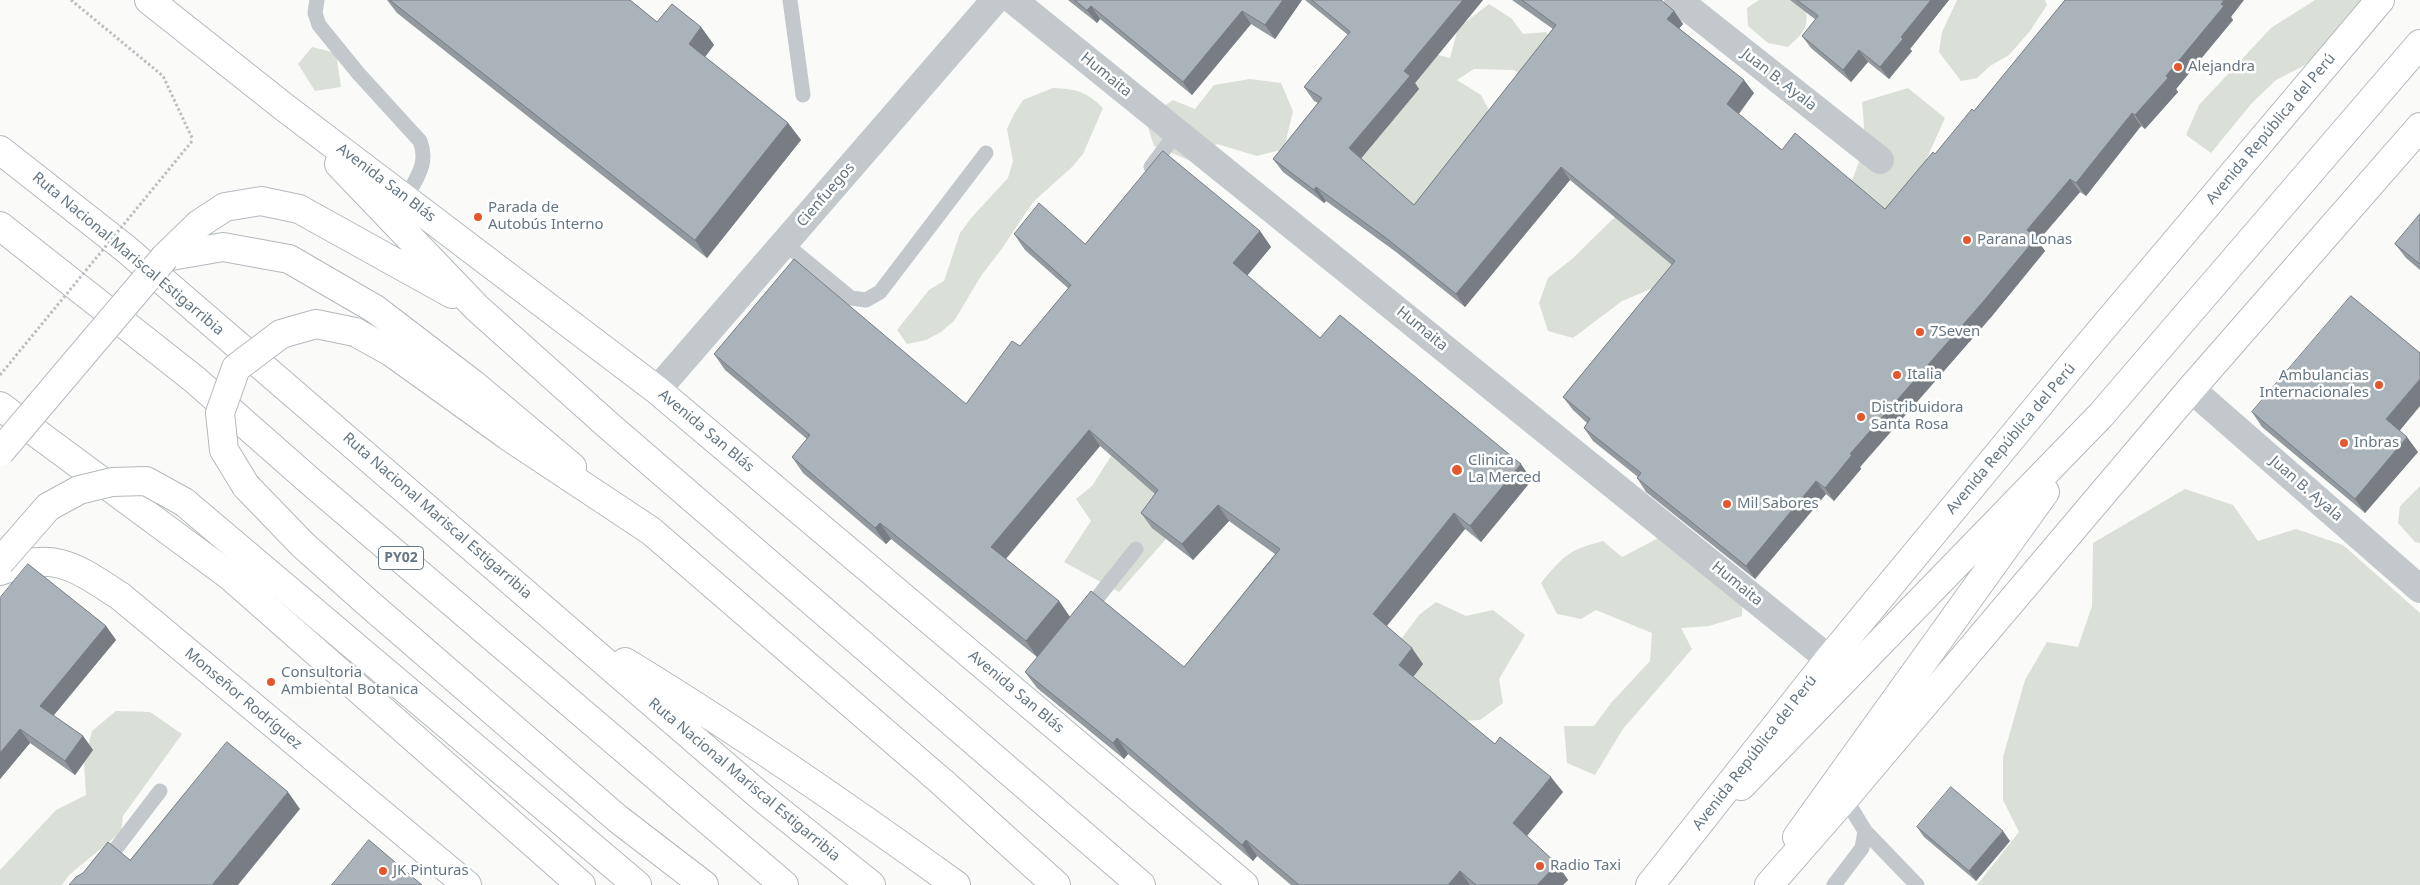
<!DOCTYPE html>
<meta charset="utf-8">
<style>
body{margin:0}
canvas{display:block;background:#fafaf8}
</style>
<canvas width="2420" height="885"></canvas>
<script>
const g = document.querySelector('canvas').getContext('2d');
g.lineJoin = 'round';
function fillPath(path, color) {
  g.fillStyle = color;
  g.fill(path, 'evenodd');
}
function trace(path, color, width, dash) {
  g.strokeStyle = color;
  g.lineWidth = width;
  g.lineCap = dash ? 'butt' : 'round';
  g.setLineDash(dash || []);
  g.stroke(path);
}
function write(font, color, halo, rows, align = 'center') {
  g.font = font + ' "Noto Sans",sans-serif';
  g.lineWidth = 5;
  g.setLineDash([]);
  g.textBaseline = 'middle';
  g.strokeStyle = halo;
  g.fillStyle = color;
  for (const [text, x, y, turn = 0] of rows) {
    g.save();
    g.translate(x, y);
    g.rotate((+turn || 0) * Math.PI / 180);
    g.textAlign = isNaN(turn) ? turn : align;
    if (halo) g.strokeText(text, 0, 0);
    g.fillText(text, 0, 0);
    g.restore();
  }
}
const green = new Path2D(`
 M1759,0h31l16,12c3,17 -6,24 -18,35l-20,-4 -20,-17 -1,-18z
 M1957,0h88l2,5 -17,26 -21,24 -19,11 -13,12 -16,3 -22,-29 3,-20z
 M2315,0h60l-70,65 -29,15 -24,23 -41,50 -25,-18 13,-30 72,-77z
 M1489,4l23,15 11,15 23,-2 12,16 -28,34 -16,-12 -40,-1 -17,11 24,15 8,15 -66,108 -83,-34 79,-95 -17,-13 29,-23 19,5 8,-30z
 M312,47l24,6 5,34 -26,4 -17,-27z
 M1250,79l31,4 12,28 -9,38 -27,7 -40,-12 -26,17 -37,-15 -9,-28 28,-18 22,9 19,-24z
 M1053,88c23,1 33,3 50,20l-20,46 -11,13 -39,35 -30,45 -22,29 -27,45 -13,11 -15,8 -19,4 -10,-14 32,-40 15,-9 16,-48 12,-16 36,-39 5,-17 -6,-32 7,-15 9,-14z
 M1908,88l37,30 -19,42 -34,53 -42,-28c15,-35 16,-46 12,-83z
 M1615,217l69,58 -62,26 -49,37 -25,-7 -9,-28 9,-25 24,-19z
 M1111,456l58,50 -3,33 -47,53 -55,-30 27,-41 -15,-22 16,-13z
 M2420,486v57l-5,-1 -17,-19 2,-17z
 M2185,489l48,16 25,36 38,-12 47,16 77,68v272h-443l42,-53 -16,-32v-43l22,-77 22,-38 31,5 14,-41 1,-63z
 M1672,531l71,58 -1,27 -33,10 -28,2 11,21 -69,80 -28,46 -28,-12 -3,-37h30l17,-23 39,-42 2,-28 -56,-23 -15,9 -24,-5 -16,-31c23,-28 28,-33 62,-42l19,16z
 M1436,602l30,14 27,-6 32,25 -26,44 4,24 -23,17 -21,1 -49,-40 -11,-39 20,-27z
 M116,711l34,1 32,22 -59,82 -2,16 -52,43 -7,10h-62v-15l56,-60 30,-15 -2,-33 8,-31z`);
const path = new Path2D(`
 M71,0l92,76 30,64`);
const lane = new Path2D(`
 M317,0l-2,13 4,12 39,48 62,68c9,23 -4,37 -14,57
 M790,0l13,95
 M1151,167l26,-35
 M784,243l67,55 15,2 14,-8 106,-139
 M1086,612l50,-63
 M1865,831l52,54
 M88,885l72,-94
 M1834,885l28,-37 3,-17 -20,-33`);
const street = new Path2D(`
 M1013,0l816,659
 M1678,0l202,160
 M2191,389l229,200
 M657,390l338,-390`);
const secondary = new Path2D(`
 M149,0l135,107 373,283 587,495
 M339,164l138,144 132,118 532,459
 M165,257l58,-10 66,12 86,50 98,75 99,83
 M165,257l34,-33 26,-17 36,-6 38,8 153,85
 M0,406l230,170 351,309
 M0,571c55,-21 75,-4 120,25l347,289
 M1741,786l360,-371 319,-371
 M1797,837l248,-345`);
const highway = new Path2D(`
 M0,150l126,99 632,545 113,91
 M0,226l194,153 117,103 473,403
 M355,332l36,20 117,84 143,95 291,251 114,103
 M246,486l57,59 65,58 250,216 86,66
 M184,502l453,383
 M625,662c114,69 223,145 331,223
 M1650,885l179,-226 252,-305 299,-354
 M1769,885l76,-87 346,-409 229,-262`);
const pathBridge = new Path2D(`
 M0,375l193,-235`);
const secondaryBridge = new Path2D(`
 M0,452l165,-195`);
const highwayBridge = new Path2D(`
 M246,486l-22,-36 -4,-37 16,-45 45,-34 35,-10 39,8
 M0,562l48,-55 31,-17 33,-8 34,-1 38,21`);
const wall = new Path2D(`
 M387,0h243l27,22 44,5 13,18 -9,12 83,66 13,17 -94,118 -310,-245z
 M1068,0h234l-27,39 -24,-15 -59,71 -92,-76 -3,4z
 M1305,0h178l-68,83 4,6 -58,69 53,47 139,-176 -41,-29h149l13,11 9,13 -4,4 75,65 -15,21 43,36 103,59 89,-98 257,-94 2,3 -57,69 2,3 -33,37 -4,-3 -55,70 -6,-4 -42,49 7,10 -53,65 -132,151 1,2 -27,32 -8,-7 -71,85 -109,-87 -9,-14 1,-1 -45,-36 -9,-13 3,-5 -14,-13 -10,-13 109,-132 -102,-85 -105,127 -69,-55 -70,-51 -2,2 -41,-31 -10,-13 45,-56 -4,-2 -10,-14 44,-52z
 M1790,0h159l-39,49 2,2 -23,28 -21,-17 -17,20 -40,-34 -9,-12 14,-16z
 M2420,214v56l-14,-12 -11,-14z
 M1260,231l11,16 -24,29 73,62 212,142 -51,62 -16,-13 -78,97 36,38 -10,13 82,67 68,48 -36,44 30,28 11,16 -5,5h-272l-34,-29 -4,5 -125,-107 -4,5 -87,-71 -12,-16 159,-5 91,-113 -46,-33 -36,39 -41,-32 -11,-15 14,-19 -55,-48 -94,113 53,42 11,16 -33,40 -146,-118 -5,5 -83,-71 -11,-16 15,-18 -82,-69 -11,-16 252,50 54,-58 49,-57 -44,-39 -11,-16 71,10z
 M2252,412l166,40 -53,61 -103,-86z
 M0,598l106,28 10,14 -63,75 30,21 10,14 -18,25 -45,-32 -30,36z
 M1917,827l93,14 -34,40 -52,-44z`);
const shadedWall = new Path2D(`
 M1283,0h19l-27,39 -10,-14z
 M1463,0h20l-68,83 4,6 -60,72 -10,-13 55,-77z
 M1931,0h18l-39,49 2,2 -23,28 -9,-12 21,-30z
 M2224,0h20l-13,17 2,3 -57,69 2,3 -33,37 -10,-14 31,-39z
 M1091,6l9,13 -3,4 -10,-13z
 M1242,11l9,13 -59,71 -9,-13z
 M1674,11l9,13 -7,8 -9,-13z
 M701,27l13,18 -13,17 -12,-18z
 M1859,50l9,12 -17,20 -8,-12z
 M1744,80l10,13 -18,24 -9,-13z
 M2132,113l9,13 -55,70 -10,-13z
 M788,123l13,17 -94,118 -12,-18z
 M1561,167l9,13 -105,127 -9,-13z
 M2070,179l10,13 -42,49 7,10 -53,65 -132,151 1,2 -27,32 -9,-13 25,-34 177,-224z
 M1316,187l10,14 -2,2 -10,-13z
 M1260,231l11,16 -27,32 -11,-16z
 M2420,379v27l-23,28 -11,-15z
 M1089,430l11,16 -98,117 -11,-16z
 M2407,437l11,15 -53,61 -10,-14z
 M1521,464l11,16 -51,62 -11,-16z
 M1816,481l10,13 -71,85 -9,-13z
 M1218,505l11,16 -36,39 -11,-16z
 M1454,513l11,16 -81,100 -11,-15z
 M880,523l11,16 -5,5 -11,-16z
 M1059,601l11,16 -33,40 -11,-16z
 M106,626l10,14 -66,80 -10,-14z
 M1412,648l11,16 -13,17 -11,-16z
 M20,729l10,14 -30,36v-26z
 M83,736l10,14 -18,25 -10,-14z
 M1117,738l11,16 -4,5 -11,-16z
 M1551,777l12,15 -39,47 -11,-16z
 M288,792l12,17 -62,76h-26z
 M2003,831l7,10 -34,40 -7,-10z
 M1246,840l11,16 -4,5 -11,-16z
 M1557,864l11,16 -5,5h-26z
 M1460,871l10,14h-22z`);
const building = new Path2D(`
 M390,0h240l27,22 15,-18 29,23 -12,17 99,79 -93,117z
 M1075,0h208l-18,25 -23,-14 -59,71 -92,-76 -4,4z
 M1312,0h151l-59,71 6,5 -61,72 65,57 142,-180 -34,-25h139l13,11 -7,8 77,61 -17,24 55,46 13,-17 90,76 48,-57 2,2 37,-45 2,2 91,-111h159l-3,4 3,2 -58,70 2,2 -33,37 -3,-2 -56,70 -6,-4 -43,51 9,8 -54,65 -132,151 2,1 -27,33 -9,-7 -70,85 -109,-88 4,-5 -57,-45 6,-9 -27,-22 112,-136 -114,-94 -105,127 -70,-56 -70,-51 -2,3 -41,-31 49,-61 -18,-11 46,-55z
 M1797,0h134l-30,37 2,2 -23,28 -21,-17 -16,20 -41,-34 16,-20z
 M1163,151l97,80 -27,32 87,75 20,-23 181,149 -51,62 -16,-13 -81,101 39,34 -13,17 96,79 5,-7 51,40 -38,46 44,41 -20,21h-61l-16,-14 -12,14h-149l-53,-45 -4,5 -125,-107 -4,5 -88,-71 66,-81 93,76 96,-118 -62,-44 -36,39 -41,-31 17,-23 -69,-60 -98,117 68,54 -33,40 -146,-118 -5,5 -83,-71 18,-22 -96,-81 80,-95 172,145 46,-63 8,5 51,-61 -57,-51 25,-31 46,41z
 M2420,214v50l-25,-20z
 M2351,296l69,57v26l-34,40 21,18 -52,62 -103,-87z
 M28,564l78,62 -66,80 43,30 -18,25 -45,-32 -20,24v-155z
 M227,742l61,50 -76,93h-143l7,-8 7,-4 25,-31 22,18z
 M1951,787l52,44 -34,40 -52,-44z
 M369,840l53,45h-90z`);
const markers = [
 [2178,67,5,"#e4572e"],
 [478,217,5,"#e4572e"],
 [1967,240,5,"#e4572e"],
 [1920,332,5,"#e4572e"],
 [1897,375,5,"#e4572e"],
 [2379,385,5,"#e4572e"],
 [1861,417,5,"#e4572e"],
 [2344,443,5,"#e4572e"],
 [1457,470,6,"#e4572e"],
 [1727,504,5,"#e4572e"],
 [271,682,5,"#e4572e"],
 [1540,866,5,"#e4572e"],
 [383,871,5,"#e4572e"]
];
const shields = [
 [401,558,45]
];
const shieldNames = [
 ["PY02",401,558]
];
const poiNames = [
 ["Alejandra",2188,67],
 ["Parada de",488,208],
 ["Autobús Interno",488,225],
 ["Parana Lonas",1977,240],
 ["7Seven",1930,332],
 ["Italia",1907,375],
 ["Ambulancias",2369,376,"right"],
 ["Internacionales",2369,393,"right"],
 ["Distribuidora",1871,408],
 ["Santa Rosa",1871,425],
 ["Inbras",2354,443],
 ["Clinica",1468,461],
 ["La Merced",1468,478],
 ["Mil Sabores",1737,504],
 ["Consultoria",281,673],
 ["Ambiental Botanica",281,690],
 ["Radio Taxi",1550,866],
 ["JK Pinturas",393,871]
];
const streetNames = [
 ["Humaita",1106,75,39],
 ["Juan B. Ayala",1779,80,38],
 ["Avenida República del Perú",2271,129,-50],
 ["Avenida San Blás",386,183,37],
 ["Cienfuegos",826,195,-49],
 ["Ruta Nacional Mariscal Estigarribia",128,254,40],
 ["Humaita",1422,329,39],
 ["Avenida San Blás",706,431,40],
 ["Avenida República del Perú",2011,439,-50],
 ["Juan B. Ayala",2306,489,41],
 ["Ruta Nacional Mariscal Estigarribia",437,516,41],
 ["Humaita",1737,584,39],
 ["Avenida San Blás",1016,692,40],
 ["Monseñor Rodríguez",243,699,40],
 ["Avenida República del Perú",1755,753,-52],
 ["Ruta Nacional Mariscal Estigarribia",744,780,40]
];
fillPath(green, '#dadfd7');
trace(secondary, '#b3babf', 30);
trace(highway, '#b4b9bd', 30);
trace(path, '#bbbfc2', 3, [2.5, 2.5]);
trace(lane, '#c3c8cc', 15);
trace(street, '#c3c8cc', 28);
trace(secondary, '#fff', 28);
trace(highway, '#fff', 28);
trace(secondaryBridge, '#b3babf', 30, []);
trace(highwayBridge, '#b4b9bd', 30, []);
trace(pathBridge, '#bbbfc2', 3, [2.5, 2.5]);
trace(secondaryBridge, '#fff', 28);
trace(highwayBridge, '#fff', 28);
fillPath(wall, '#929a9f');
fillPath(shadedWall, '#777d82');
fillPath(building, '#aab3b9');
trace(building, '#777d82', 1);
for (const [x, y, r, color] of markers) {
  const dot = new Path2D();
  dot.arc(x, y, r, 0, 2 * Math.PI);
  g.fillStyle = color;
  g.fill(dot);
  trace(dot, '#fff', 2);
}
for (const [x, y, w] of shields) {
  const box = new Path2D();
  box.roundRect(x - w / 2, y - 11.5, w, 23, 4);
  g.fillStyle = '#fff';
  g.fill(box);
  trace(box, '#657683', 1);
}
write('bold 14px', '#657683', null, shieldNames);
write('15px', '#657683', '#fff', poiNames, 'left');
write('15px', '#657683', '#fff', streetNames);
</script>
